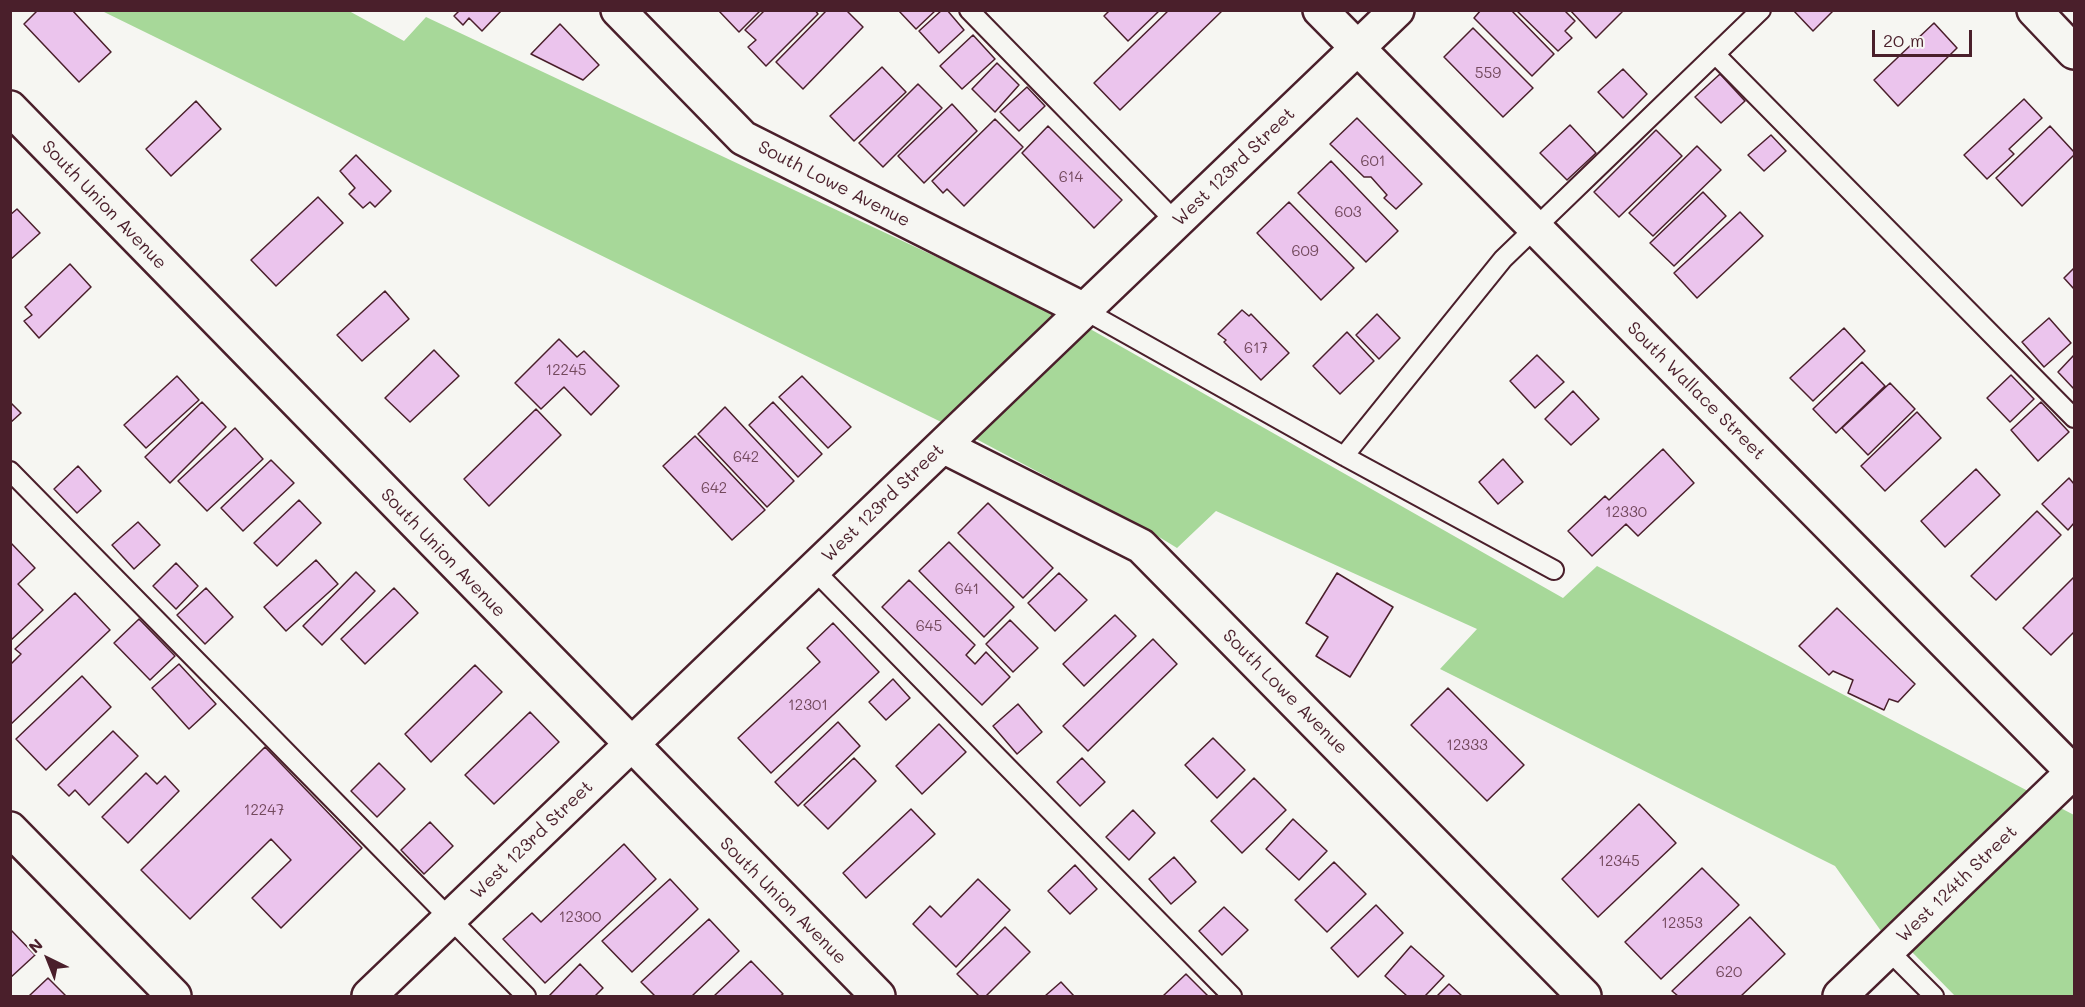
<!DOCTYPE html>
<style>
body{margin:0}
#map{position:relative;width:2085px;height:1007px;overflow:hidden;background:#f6f6f2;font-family:Mali,sans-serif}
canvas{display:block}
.frame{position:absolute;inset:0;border:12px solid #4a1f2b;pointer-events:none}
.north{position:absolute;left:18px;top:929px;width:60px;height:60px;-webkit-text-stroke:4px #f6f6f2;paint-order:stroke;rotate:317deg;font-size:16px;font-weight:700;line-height:24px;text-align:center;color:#4a1f2b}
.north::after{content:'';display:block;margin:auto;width:21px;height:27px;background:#4a1f2b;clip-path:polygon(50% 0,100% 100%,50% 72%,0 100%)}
.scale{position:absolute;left:1872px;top:30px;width:100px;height:27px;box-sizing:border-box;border:3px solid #4a1f2b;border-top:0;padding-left:8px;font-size:18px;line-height:21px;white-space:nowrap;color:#4a1f2b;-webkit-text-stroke:4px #f6f6f2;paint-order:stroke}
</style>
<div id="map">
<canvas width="2085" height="1007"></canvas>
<div class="frame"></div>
<div class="north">N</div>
<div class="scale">20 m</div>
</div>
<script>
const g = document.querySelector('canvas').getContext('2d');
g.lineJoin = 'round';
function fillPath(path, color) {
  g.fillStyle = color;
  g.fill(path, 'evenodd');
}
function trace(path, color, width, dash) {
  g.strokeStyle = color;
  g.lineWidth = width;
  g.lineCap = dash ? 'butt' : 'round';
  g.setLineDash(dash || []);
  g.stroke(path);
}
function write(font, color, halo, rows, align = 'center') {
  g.font = font + ' Mali,sans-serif';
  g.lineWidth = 4.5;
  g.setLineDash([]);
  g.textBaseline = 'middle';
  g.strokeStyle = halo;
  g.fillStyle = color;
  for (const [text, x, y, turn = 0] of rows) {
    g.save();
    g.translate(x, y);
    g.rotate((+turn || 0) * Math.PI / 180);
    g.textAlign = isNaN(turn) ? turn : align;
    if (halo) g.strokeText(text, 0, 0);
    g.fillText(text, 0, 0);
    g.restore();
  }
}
const green = new Path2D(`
 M102,11h247l55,30 22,-24 666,313 471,268 34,-32 477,249v181h-119l-43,-44 -31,-21 -46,-65 -395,-197 37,-40 -261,-118 -39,37 -26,-16 -171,-91z`);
const building = new Path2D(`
 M38,10h34l39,42 -32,30 -55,-58z
 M460,10h42l-20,21 -13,-13 -6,7 -9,-9z
 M718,10h43l-22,22z
 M765,10h50l3,4 -52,52 -18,-19 8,-7 -11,-10z
 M827,10h19l17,17 -60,62 -27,-27z
 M898,10h38l-20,19z
 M942,10h5l17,20 -25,23 -20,-22z
 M1110,10h50l-32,31 -24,-25z
 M1169,10h54l-103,100 -26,-27z
 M1481,10h30l43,44 -22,22 -58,-58z
 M1516,10h48l11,11 -10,10 7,7 -14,13z
 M1570,10h50l2,2 -26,26z
 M1793,10h41l-21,21z
 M1934,23l23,25 -59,58 -24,-26z
 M560,24l39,41 -16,15 -52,-26z
 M1473,28l60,60 -30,29 -59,-60z
 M973,35l22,24 -33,30 -22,-23z
 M997,63l22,22 -24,27 -23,-23z
 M882,67l24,25 -52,49 -24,-25z
 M1623,69l24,25 -24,24 -25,-26z
 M1720,74l25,27 -24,22 -26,-26z
 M918,84l24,24 -59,59 -24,-24z
 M1027,87l18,19 -26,25 -19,-19z
 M2024,99l18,19 -33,31 5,5 -27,25 -23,-24z
 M196,101l25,28 -50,47 -25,-27z
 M952,104l25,27 -53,52 -26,-27z
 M1357,118l65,66 -26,25 -12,-11 3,-3 -16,-18h-7l-34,-33z
 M995,119l28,28 -59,59 -17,-17 -4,4 -11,-12z
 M1570,125l26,28 -29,27 -27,-27z
 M1048,126l74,74 -28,28 -72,-75z
 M2050,126l24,26v3l-52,51 -26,-28z
 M1656,130l26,26 -63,61 -25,-25z
 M1771,135l15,16 -22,20 -16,-16z
 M1697,146l24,24 -68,66 -24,-23z
 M356,155l35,36 -16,16 -5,-5 -7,6 -14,-14 6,-6 -15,-17z
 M1331,161l67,70 -32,31 -68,-69z
 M1703,192l23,24 -52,50 -24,-23z
 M318,197l25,26 -67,63 -25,-26z
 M1289,202l65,66 -33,32 -64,-67z
 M17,209l23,24 -30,27v-45z
 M1740,212l23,24 -66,62 -23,-25z
 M70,264l21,23 -52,51 -15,-17 8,-6 -7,-8z
 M2074,268v21l-10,-11z
 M385,291l24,28 -47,42 -25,-26z
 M1242,310l7,6 2,-2 38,39 -28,27 -37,-38 2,-2 -8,-6z
 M1377,314l23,24 -21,21 -23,-24z
 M2049,318l22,25 -27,24 -22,-25z
 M1844,328l21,23 -52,50 -23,-23z
 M1347,332l27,29 -34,33 -27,-28z
 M559,339l18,18 7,-6 35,35 -28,29 -27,-28 -23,22 -26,-26z
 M434,350l25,26 -49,46 -25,-24z
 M1537,355l27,27 -29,26 -25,-27z
 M2074,355v34l-16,-17z
 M1862,362l23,24 -49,47 -23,-24z
 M2011,375l23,24 -24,23 -23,-24z
 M177,376l22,24 -53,48 -22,-23z
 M802,376l49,51 -23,21 -49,-51z
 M1890,383l25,26 -47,46 -26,-27z
 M1573,391l26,28 -28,26 -26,-26z
 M10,402l11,11 -11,10z
 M202,402l24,25 -56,56 -25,-26z
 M773,402l49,52 -24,23 -49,-52z
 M2041,402l28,30 -31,29 -27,-31z
 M725,407l69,74 -27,26 -69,-73z
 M536,409l25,26 -72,71 -25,-27z
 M1917,412l24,26 -56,53 -24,-25z
 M235,428l28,31 -56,52 -29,-30z
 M695,436l70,74 -33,30 -69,-74z
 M1663,449l31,34 -56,53 -12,-12 -34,32 -24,-25 37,-35 4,4z
 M1503,459l20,23 -25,22 -19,-22z
 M271,460l23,23 -51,48 -22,-23z
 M78,466l23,25 -24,22 -23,-24z
 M1976,469l24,26 -55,52 -24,-26z
 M2069,478l5,6v39l-6,7 -26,-26z
 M299,500l22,23 -44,43 -23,-23z
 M988,503l65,65 -30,30 -65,-65z
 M2037,511l24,24 -65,65 -25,-24z
 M138,522l22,23 -26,24 -22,-24z
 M10,542l25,26 -17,16 25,26 -33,31z
 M949,542l65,65 -30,30 -65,-66z
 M316,560l22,24 -52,47 -22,-24z
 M176,563l22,23 -22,23 -23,-23z
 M356,572l19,19 -53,54 -19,-19z
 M1059,573l28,27 -32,31 -27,-28z
 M1337,573l56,34 -43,70 -34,-21 12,-19 -22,-14z
 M2074,577v55l-23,23 -28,-27z
 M909,580l66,65 -9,10 9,9 11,-12 24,25 -28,28 -100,-98z
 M206,588l27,29 -28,27 -28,-29z
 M394,588l24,25 -53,51 -24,-25z
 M75,593l35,37 -100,95v-60l11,-11 -6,-5z
 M1837,608l78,76 -17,18 -9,-3 -5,11 -36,-17 5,-13 -20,-9 -4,4 -30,-29z
 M1115,615l21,21 -52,50 -21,-22z
 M139,619l36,37 -25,24 -36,-37z
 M1010,620l28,28 -25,24 -27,-28z
 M833,623l46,49 -108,101 -33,-35 82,-76 -13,-14z
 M1153,639l24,25 -89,87 -25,-25z
 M179,664l37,40 -27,25 -37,-41z
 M475,665l27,27 -71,70 -26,-28z
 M82,676l29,31 -65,63 -30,-31z
 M893,679l17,19 -24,22 -17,-18z
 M1448,688l76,77 -37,36 -76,-76z
 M1018,704l24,28 -25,22 -24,-28z
 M530,712l29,30 -65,62 -29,-29z
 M838,722l22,24 -62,60 -23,-24z
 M939,724l27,28 -44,42 -26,-28z
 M113,731l25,25 -49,49 -14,-15 -6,6 -11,-11z
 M1213,738l32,32 -28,28 -32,-33z
 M265,747l97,101 -81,80 -29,-30 39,-38 -20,-21 -81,80 -49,-49z
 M854,758l22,23 -48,48 -24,-24z
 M1082,758l23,24 -25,24 -23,-24z
 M379,763l26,26 -28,28 -26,-26z
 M146,773l11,11 8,-8 14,15 -51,52 -26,-26z
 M1254,778l32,32 -44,43 -31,-32z
 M1639,804l37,39 -78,74 -36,-38z
 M911,809l24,25 -69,64 -23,-25z
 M1133,810l22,23 -26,27 -23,-23z
 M1293,819l34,32 -28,29 -33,-31z
 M430,822l23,24 -29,28 -23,-24z
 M624,844l32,35 -111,104 -42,-44 29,-26 9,9z
 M1174,857l22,25 -25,22 -22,-25z
 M1334,862l32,32 -39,38 -32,-32z
 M1075,865l22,24 -27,25 -22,-23z
 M1702,868l37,37 -78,74 -36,-37z
 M670,879l28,30 -66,63 -30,-31z
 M978,879l32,31 -54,57 -43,-43 17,-18 11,11z
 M1376,905l27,28 -45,44 -27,-29z
 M1224,907l24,23 -26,25 -23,-24z
 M1750,917l35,37 -44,42h-63l-6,-5z
 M709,919l30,32 -47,45h-37l-14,-14z
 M1005,927l25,25 -44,44h-7l-22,-22z
 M10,929l25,26 -25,23z
 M1411,946l33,30 -19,20h-18l-22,-20z
 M751,961l32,33 -3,2h-66z
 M580,964l23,24 -8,8h-46z
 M1186,974l22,22h-45z
 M48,978l18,18h-37z
 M1061,982l13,14h-29z
 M1449,984l13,12h-25z`);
const service = new Path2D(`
 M969,10l207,212
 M1716,55l358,363
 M1084,310l260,146 210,114
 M1344,456l159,-197 258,-249
 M10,471l516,525
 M814,570l418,426
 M1888,950l46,46`);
const minor = new Path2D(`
 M618,10l125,128 341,172
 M1320,10l753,762
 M2034,10l40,42
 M10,108l868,888
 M943,446l198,100 443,450
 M10,829l164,167
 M369,996l1028,-986
 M1840,996l234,-225`);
const numberNames = [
 ["559",1488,73],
 ["601",1373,161],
 ["614",1071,177],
 ["603",1348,212],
 ["609",1305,251],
 ["617",1256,348],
 ["12245",566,370],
 ["642",746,457],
 ["642",714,488],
 ["12330",1626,512],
 ["641",967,589],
 ["645",929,626],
 ["12301",808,705],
 ["12333",1467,745],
 ["12247",264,810],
 ["12345",1619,861],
 ["12300",580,917],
 ["12353",1682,923],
 ["620",1729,972]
];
const streetNames = [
 ["West 123rd Street",1234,167,-44],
 ["South Lowe Avenue",834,184,27],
 ["South Union Avenue",104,205,46],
 ["South Wallace Street",1696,391,45],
 ["West 123rd Street",883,503,-44],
 ["South Union Avenue",443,553,46],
 ["South Lowe Avenue",1285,692,45],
 ["West 123rd Street",532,840,-44],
 ["West 124th Street",1957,884,-44],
 ["South Union Avenue",783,901,45]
];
fillPath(green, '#a7d899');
fillPath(building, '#ebc4ed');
trace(building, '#4a1f2b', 1.5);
trace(service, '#4a1f2b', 22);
trace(minor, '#4a1f2b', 38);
trace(service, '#f6f6f2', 18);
trace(minor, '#f6f6f2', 33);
write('15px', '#72485c', null, numberNames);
write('18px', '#4a1f2b', '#f6f6f2', streetNames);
</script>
